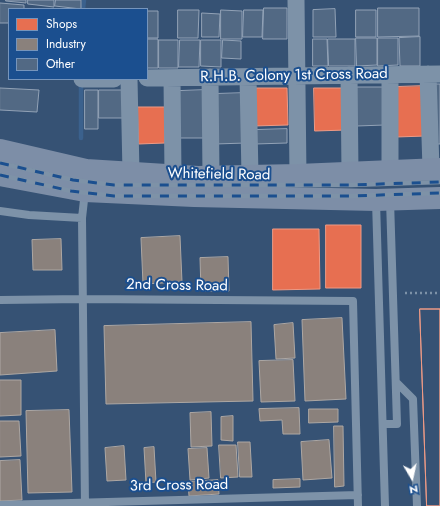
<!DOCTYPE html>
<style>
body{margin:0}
#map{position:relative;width:440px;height:506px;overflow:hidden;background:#365274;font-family:Jost,sans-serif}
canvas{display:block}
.legend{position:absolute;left:8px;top:8px;width:140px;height:72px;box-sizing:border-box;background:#1b4f8f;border:1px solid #7695bc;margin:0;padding:5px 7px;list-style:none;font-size:12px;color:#fff}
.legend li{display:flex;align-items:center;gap:8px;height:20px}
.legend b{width:20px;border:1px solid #7695bc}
.north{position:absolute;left:392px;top:458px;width:40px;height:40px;-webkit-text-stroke:3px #1b4f8f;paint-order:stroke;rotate:171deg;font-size:11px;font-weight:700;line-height:16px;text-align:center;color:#fff}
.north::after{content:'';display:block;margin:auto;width:14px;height:18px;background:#fff;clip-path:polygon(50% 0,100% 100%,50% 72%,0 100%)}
</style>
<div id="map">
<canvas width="440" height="506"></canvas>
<ul class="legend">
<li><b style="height:11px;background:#e76f51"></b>Shops</li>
<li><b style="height:11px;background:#8a817c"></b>Industry</li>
<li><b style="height:11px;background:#526984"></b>Other</li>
</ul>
<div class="north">N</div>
</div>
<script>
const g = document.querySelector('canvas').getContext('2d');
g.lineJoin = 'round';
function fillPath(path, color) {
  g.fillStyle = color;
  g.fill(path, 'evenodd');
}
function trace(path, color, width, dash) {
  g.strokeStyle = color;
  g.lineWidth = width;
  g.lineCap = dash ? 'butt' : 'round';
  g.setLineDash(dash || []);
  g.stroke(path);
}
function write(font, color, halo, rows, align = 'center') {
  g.font = font + ' Jost,sans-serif';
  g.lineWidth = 4;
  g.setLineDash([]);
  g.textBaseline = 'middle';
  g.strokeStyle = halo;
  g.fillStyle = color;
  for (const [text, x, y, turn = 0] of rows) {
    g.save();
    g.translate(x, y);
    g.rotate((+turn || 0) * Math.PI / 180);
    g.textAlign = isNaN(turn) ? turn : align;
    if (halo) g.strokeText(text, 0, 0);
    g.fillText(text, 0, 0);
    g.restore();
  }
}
const shops = new Path2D(`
 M425,86l1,50 -30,1 -1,-50z
 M254,88h33l1,37 -34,1z
 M314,88h32l1,42 -32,1z
 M138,107h27v36l-26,1z
 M326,225h35v63h-35z
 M273,229h46l1,60 -47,1z
 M420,309h20v197h-13z
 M420,309h20v197h-13z`);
const industry = new Path2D(`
 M180,236l2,46 -39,2 -2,-46z
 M61,239l1,31h-29l-1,-30z
 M228,257l1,34h-28l-1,-33z
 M342,318l4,81 -41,2 -3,-81z
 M251,322l2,79 -147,3 -2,-78z
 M293,323l2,35 -19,1 -2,-34z
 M55,330l2,41 -57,4v-42z
 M293,360l2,41 -34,1 -2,-41z
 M0,380h21v35l-21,1z
 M299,408l1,26h-17l-1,-14 -22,1 -1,-12z
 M309,409h29v13l-29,1z
 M69,410l3,82 -44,1 -2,-82z
 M211,412l1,34 -21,1 -1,-34z
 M233,416v25l-12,-1v-23z
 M0,421h19l2,35 -21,1z
 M334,426h9l1,60 -9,1z
 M329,440l3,38 -29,2 -2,-38z
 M238,442h12l2,35h-12z
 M219,445h17l2,32 -17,1z
 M124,446l2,34 -19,1 -2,-33z
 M154,447l2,35 -10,1 -2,-35z
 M207,448l2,30 -19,2 -2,-31z
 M20,460l2,40 -22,1v-40z
 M300,479v8l-27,1v-8z
 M218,480l1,14 -30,2 -1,-14z`);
const stream = new Path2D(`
 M83,9l1,-9
 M81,138v-56`);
const building = new Path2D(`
 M6,0h20v3l-20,-2z
 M28,0h26v7l-26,-3z
 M56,0h25v9l-26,-3z
 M0,3l24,2v4h-15v14h-9z
 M264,8h23v31h-24z
 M378,8h41v28l-41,1z
 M335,9l1,28h-23v-27z
 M178,10h21l-1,28h-20z
 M221,10l21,1v28h-21z
 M244,10h19l-1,27h-19z
 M356,10h20v27h-20z
 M147,11h11v27h-11z
 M202,13l18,1 -1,23h-17z
 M420,37v29h-20l-1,-28z
 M356,38h21v27l-20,1z
 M378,38h20v27l-20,1z
 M147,39h11v29h-11z
 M313,39h14l1,27h-15z
 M328,39h27v27h-26z
 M159,40h19v28h-19z
 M180,40h20l-1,27h-20z
 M201,40h20v27l-20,-1z
 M223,40l18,1v18l-19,-1z
 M435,84h5v60h-5z
 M357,87h27l1,38 -28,1z
 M0,88l39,2 -2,22 -37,-2z
 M85,90h13v39h-13z
 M99,90h25v28h-25z
 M205,90l1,48h-27v-47z
 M245,93l1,50 -31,1 -1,-50z
 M287,129v14l-32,1v-14z`);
const path = new Path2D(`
 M405,293h35`);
const service = new Path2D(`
 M85,191l-3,27 3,288
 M376,201l9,305
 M0,211l29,4 53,3
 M0,300l83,-1 270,2 5,205
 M396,382l17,17 4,107
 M383,424h14l-7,-224
 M0,505l358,-10`);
const minor = new Path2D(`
 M296,0l2,175
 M428,74l3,95
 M349,75l1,98
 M210,77l1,99
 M248,77l2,99
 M147,78l293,-4
 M172,78l1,97
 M82,79h32
 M129,79l2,94
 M390,171v-96`);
const primary = new Path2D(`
 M0,150l86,20 112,7 100,-2 142,-6
 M0,175l85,16 109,5 182,4 64,-2`);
const rail = new Path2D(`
 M0,163l73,17 41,5h237l89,-3
 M0,175l71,16 43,5h237l89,-3`);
const streetNames = [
 ["R.H.B. Colony 1st Cross Road",294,76,-1],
 ["Whitefield Road",219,175,1],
 ["2nd Cross Road",177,286,1],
 ["3rd Cross Road",179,486,-1]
];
fillPath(shops, '#e76f51');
trace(shops, '#ee9a85', 1);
fillPath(industry, '#8a817c');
trace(industry, '#ada7a3', 1);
trace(stream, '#3b618d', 4.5);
fillPath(building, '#526984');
trace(building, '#92a2b6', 1);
trace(path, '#7d92a8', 2.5, [2, 3]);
trace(service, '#7d92a8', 8);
trace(minor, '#7d92a8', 17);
trace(primary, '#7d8ea7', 22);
trace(rail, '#7e92a7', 4.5);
trace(rail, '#1b4f8f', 3, [9]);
write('15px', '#fff', '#1b4f8f', streetNames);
</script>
